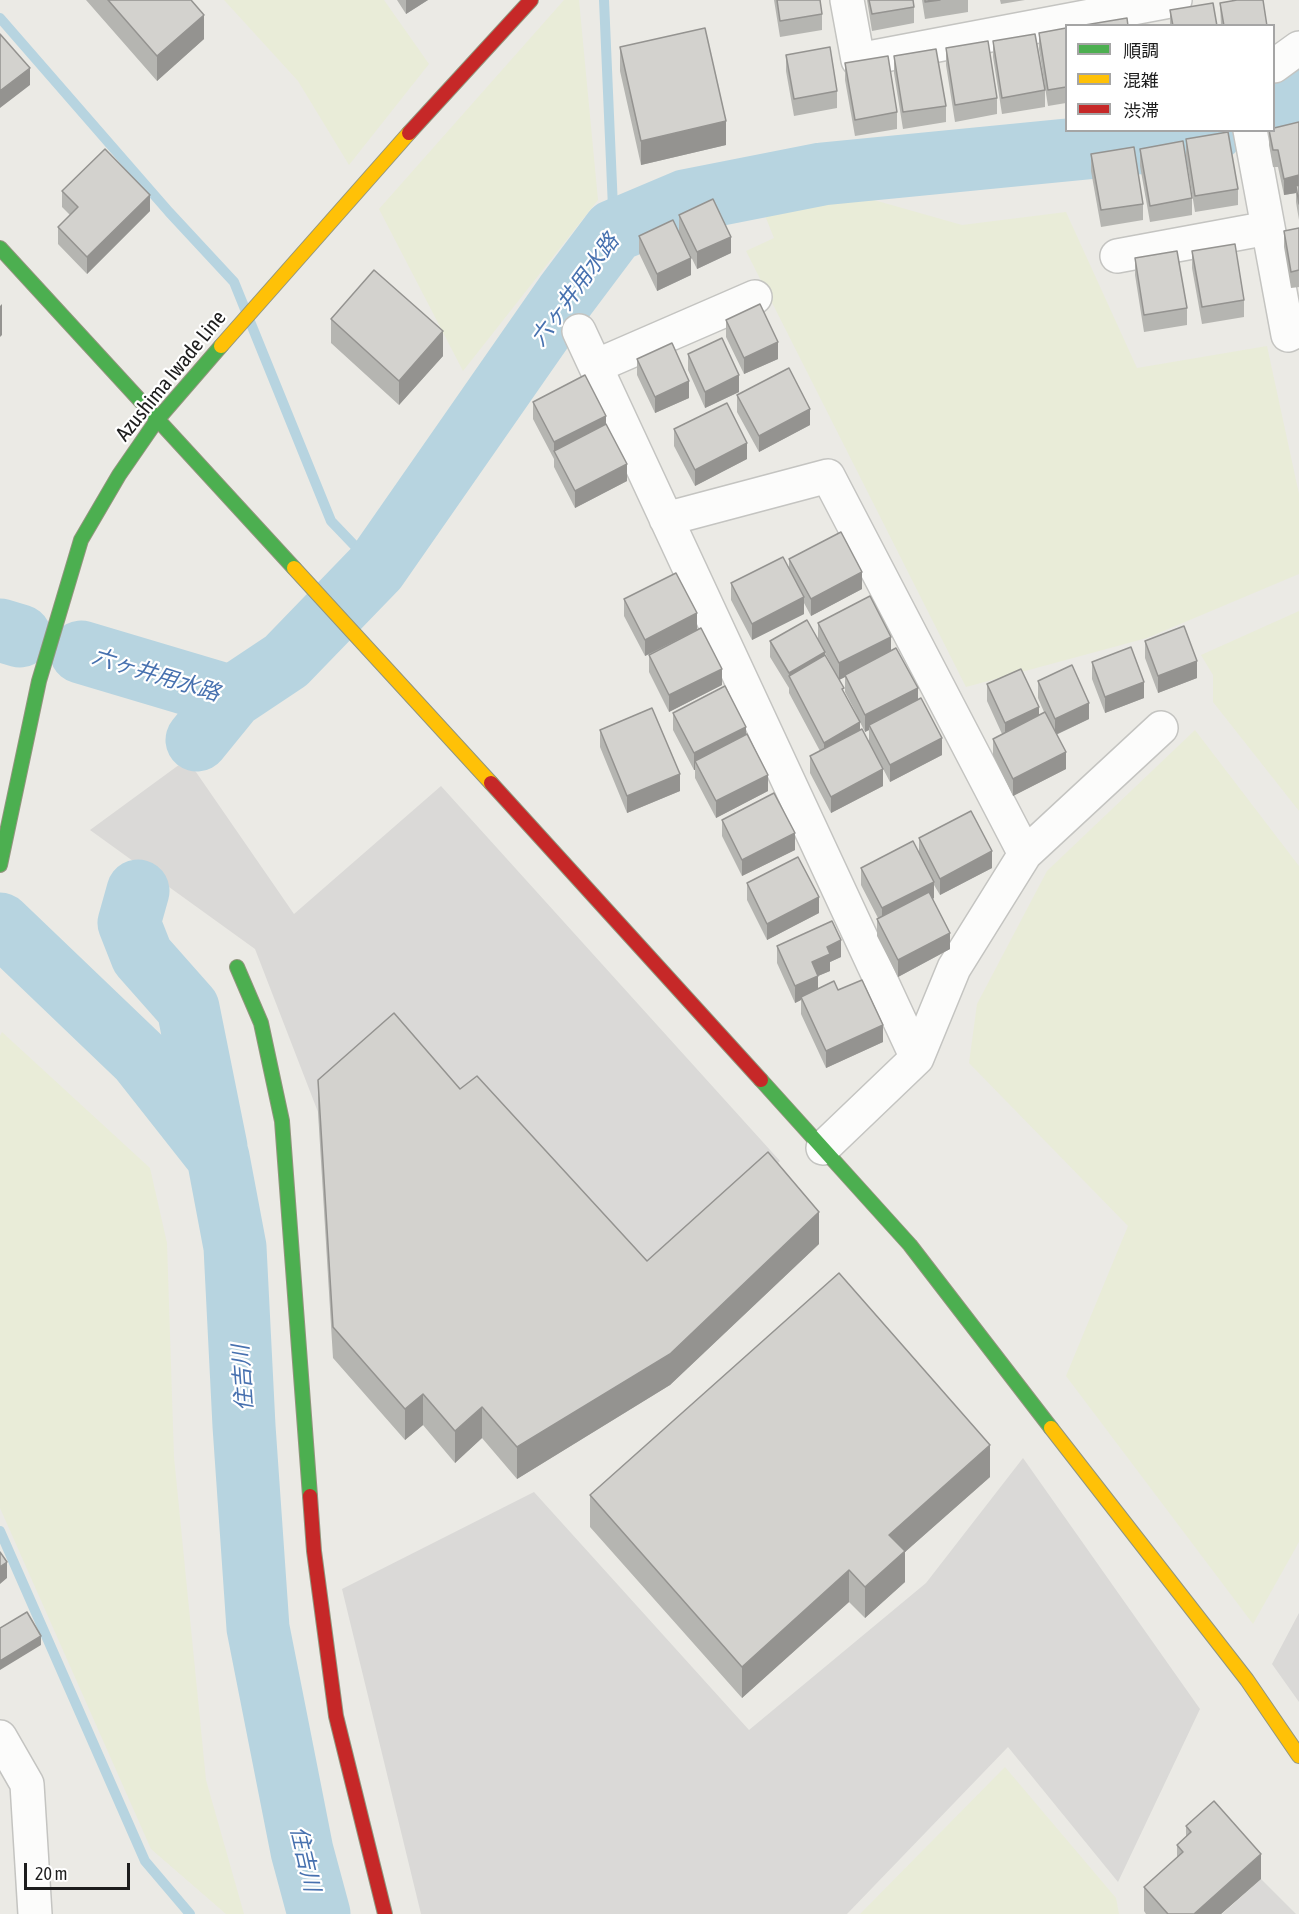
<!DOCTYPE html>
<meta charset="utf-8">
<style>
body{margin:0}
#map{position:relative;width:1299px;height:1914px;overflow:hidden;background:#ebeae5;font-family:"Asap Condensed","Noto Sans JP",sans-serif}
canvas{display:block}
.legend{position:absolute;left:1065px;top:24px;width:210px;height:108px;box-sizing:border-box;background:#fff;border:2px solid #a5a5a5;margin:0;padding:8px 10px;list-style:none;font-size:18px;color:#1d1d1d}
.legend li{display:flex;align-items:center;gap:12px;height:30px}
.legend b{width:30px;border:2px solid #a5a5a5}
.scale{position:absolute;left:24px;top:1863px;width:106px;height:27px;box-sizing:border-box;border:3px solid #1d1d1d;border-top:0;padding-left:8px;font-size:18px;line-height:21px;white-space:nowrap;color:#1d1d1d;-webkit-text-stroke:4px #fff;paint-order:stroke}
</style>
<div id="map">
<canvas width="1299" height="1914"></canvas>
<ul class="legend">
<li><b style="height:8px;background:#4caf50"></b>順調</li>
<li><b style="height:8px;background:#ffc107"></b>混雑</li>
<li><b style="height:8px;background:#c62828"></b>渋滞</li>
</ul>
<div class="scale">20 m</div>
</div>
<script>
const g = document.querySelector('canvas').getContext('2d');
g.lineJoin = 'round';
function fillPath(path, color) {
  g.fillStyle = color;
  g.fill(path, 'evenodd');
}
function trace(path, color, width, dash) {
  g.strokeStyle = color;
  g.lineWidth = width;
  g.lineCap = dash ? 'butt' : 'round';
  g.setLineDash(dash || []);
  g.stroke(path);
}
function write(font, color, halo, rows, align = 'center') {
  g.font = font + ' "Asap Condensed","Noto Sans JP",sans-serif';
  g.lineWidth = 4.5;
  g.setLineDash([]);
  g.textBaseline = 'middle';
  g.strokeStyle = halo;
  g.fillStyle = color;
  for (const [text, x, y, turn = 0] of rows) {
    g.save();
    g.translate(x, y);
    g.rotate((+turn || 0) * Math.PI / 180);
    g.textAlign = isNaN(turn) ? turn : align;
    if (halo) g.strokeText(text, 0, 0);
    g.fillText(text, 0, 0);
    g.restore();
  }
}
const residential = new Path2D(`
 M187,759l107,155 147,-128 339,375 -133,131 -329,-180 -63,-163 -165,-119z
 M1023,1458l177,251 -82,173 -110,-135 -161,167h-426l-79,-325 192,-97 215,238 177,-147z
 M1299,1613v89l-27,-38z
 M1261,1879l35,35h-74z`);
const farmland = new Path2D(`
 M224,0h160l45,64 -80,101 -51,-84z
 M564,0h15l19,200 -135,171 -84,-162z
 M828,187l134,38 104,-13 71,156 130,-22 32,148v80l-152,64 -181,49 -220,-436 28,-13 -14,-35z
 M1299,611v200l-86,-109v-27l-12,-20z
 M1195,730l104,136v676l-46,82 -187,-248 62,-150 -159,-163 8,-59 70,-133z
 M2,1032l148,136 17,75 7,214 32,323 38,134h-18l-75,-65 -151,-341v-472z
 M1005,1767l111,131 3,16h-259z`);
const stream = new Path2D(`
 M604,0l10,231
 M0,18l169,194 65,70 97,239 45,47
 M0,1531l145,330 45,53`);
const river = new Path2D(`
 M1274,101l25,-18
 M0,630l20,6
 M81,652l151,45 54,-36 90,-93 190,-273 48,-64 71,-30 137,-27 316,-31 75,-13
 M197,740l35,-43
 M138,891l-9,32 13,33 46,52 28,139
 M0,924l140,134 78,99 17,90 9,179 14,202 44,223 17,63`);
const street = new Path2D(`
 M847,0l11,60 317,-60
 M1274,66l25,-18
 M1250,130l38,205 11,-5
 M1117,256l151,-28
 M579,331l338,727
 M596,366l159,-69
 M666,519l162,-43 197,378
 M823,1148l94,-90 37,-90 71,-114 136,-126
 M0,1737l27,47 8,130`);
const fast = new Path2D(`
 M0,248l294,320
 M0,865l39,-184 42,-141 38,-65 38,-55 64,-74
 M237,967l24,56 21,98 28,375
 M761,1080l149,165 141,183`);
const slow = new Path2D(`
 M221,346l188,-213
 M294,568l197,215
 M1051,1428l196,252 52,76`);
const jam = new Path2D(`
 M409,133l122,-133
 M491,783l270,297
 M310,1496l4,55 22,165 49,198`);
const wall = new Path2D(`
 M86,0h105l13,39 -47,42z
 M397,0h31l-22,14z
 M774,0h46l2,14v16l-42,7z
 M867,0h46l1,7v16l-42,8z
 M922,0h46v12l-43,7z
 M1000,0h25l-24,4z
 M1220,3l47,23h-46z
 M1170,10l47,16h-47z
 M1066,28v75l-18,3 -9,-57v-16z
 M993,41l52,49v17l-43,7 -9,-57z
 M620,47l106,98 -85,20 -21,-94z
 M946,48l51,50v16l-42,8 -9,-57z
 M786,55l51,36v17l-43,8 -8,-45z
 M894,56l52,50v16l-43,7 -9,-56z
 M845,63l52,49v17l-42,7 -10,-56z
 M1299,122v98l-3,-18v-9l-12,2 -6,-28h-5l-4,-22v-15z
 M1186,139l52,50v16l-43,7 -9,-56z
 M1140,149l52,49v17l-42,7 -10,-56z
 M1091,154l52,50v16l-42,7 -10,-56z
 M62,191l88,20 -63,63 -29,-30v-17l12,-12 -8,-8z
 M679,215l52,38 -34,16 -18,-37z
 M1299,228v59l-8,1 -7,-41v-16z
 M639,236l52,39 -34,16 -18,-38z
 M1192,251l52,49v17l-42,7 -10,-56z
 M1135,258l52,50v17l-43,7 -9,-57z
 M331,319l112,37 -44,49 -68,-62z
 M726,320l52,39 -34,15 -18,-37z
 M688,354l51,38 -34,16 -17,-38z
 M637,359l52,39 -34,15 -18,-38z
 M737,395l73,30 -51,27 -22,-40z
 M533,402l94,79 -52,27 -21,-41v-8l-21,-40z
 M674,429l73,30 -52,27 -21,-40z
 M789,559l73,30 -51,27 -7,-13v11l-52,26 -21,-40v-17l58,-14z
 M624,599l73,31 -52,26 -21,-40z
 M818,623l73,28 27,49 24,55 -52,27 -21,-40v-12l-4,2 -5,-10v8l23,56 -52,27 -21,-40v-17l10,-5 -31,-58v-5l-19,-31v-16l48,-1zM825,653l14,27 6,-3v15l13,25 -14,-24 -19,-37z
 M1145,641l52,37 -39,15 -13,-35z
 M649,655l73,30 -53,27 -20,-40z
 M1092,662l52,36 -39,15 -13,-34z
 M1038,681l51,38 -33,16 10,34 -53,27 -20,-41v-16l9,-5 -15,-33v-17l52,31 5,-3 -6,-14z
 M673,713l73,21 22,57 -52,27 -21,-40v-8h-1l-21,-40z
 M600,730l80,61 -53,22 -27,-66z
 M722,820l73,30 -53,26 -20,-40z
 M919,838l73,30 -52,27 -6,-10v13l-1,1 17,50 -52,28 -21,-41v-17l1,-1 -17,-33v-17l58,-16z
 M747,883l72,30 -52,27 -20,-40z
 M777,946l64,11 -11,5v9l-12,5v13l20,1 45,52 -57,26 -25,-54v-14l-6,3 -18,-40z
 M318,1080l142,9 187,172 172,-17 -149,141 -153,94 -35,-41 -27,25 -32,-38 -18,15 -72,-82 -15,-246z
 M990,1477l-85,75v30l-40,36 -16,-16 -107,96 -152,-171v-32z
 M1186,1826l75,53 -40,35h-75l-2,-3v-24l33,-29v-13l9,-8z`);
const shadedWall = new Path2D(`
 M406,0h22l-22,14z
 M204,15v24l-47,42v-25z
 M30,68v17l-30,23v-17z
 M726,121v24l-85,20v-24z
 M1299,175v17l-3,-6v7l-12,2v-16z
 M150,195v16l-63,63v-17z
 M731,237v16l-34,16v-17z
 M691,258v17l-34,16v-17z
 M2,304v31l-2,2v-31z
 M443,331v25l-44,49v-24z
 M778,342v17l-34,15v-16z
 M739,375v17l-34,16v-16z
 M689,381v17l-34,15v-16z
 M810,409v16l-51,27v-16z
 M606,416v16l-52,19v8v-17z
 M747,443v16l-52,27v-16z
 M627,464v17l-52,27v-17z
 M862,572v17l-51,27v-17z
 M804,597v17l-52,26v-16z
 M697,613v17l-52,26v-16z
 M891,637v16l-46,22v2l-6,3v-17z
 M825,652v17l-36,9v-5z
 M1197,661v17l-39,15v-17z
 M722,669v16l-53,27v-17z
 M1144,682v16l-39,15v-16z
 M918,688v17l-49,20v5l-4,2v-17z
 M1089,703v16l-34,16v-16z
 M1039,707v16l-34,16v-16z
 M860,722v17l-36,21v-17z
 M746,727v16l-51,18v9h-1v-17z
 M942,738v17l-52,27v-17z
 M1066,752v17l-53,27v-17z
 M883,769v17l-52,27v-16z
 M680,774v17l-53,22v-17z
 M768,775v16l-52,27v-17z
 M795,833v17l-53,26v-16z
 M992,851v17l-52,27v-16z
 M934,882v16l-52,27v-17z
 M819,897v16l-52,27v-16z
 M950,933v16l-52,28v-17z
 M841,940v17l-11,5v9l-12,5v17l-17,4v3l-6,3v-17l17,-24 15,-15z
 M883,1025v17l-57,26v-17z
 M819,1212v32l-149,141 -153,94v-32z
 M423,1394v31l-18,15v-31z
 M482,1407v31l-27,25v-32z
 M990,1445v32l-85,75v30l-40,36v-31l24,-52z
 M7,1562v16l-7,6v-17z
 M849,1570v32l-107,96v-31z
 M41,1636v9l-41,25v-9z
 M1261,1854v25l-40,35h-27z`);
const building = new Path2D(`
 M108,0h83l13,15 -47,41z
 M777,0h43l2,14 -42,7z
 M869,0h44l1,7 -42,7z
 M925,0h15l-15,2z
 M1237,0h26l4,26h-43l-4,-23z
 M1213,3l4,23h-44l-3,-16z
 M1127,18l1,8h-43v-1z
 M705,28l21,93 -85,20 -21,-94z
 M1066,28v59l-18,3 -9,-57z
 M0,34l30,34 -30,23z
 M1035,34l10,56 -43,8 -9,-57z
 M988,41l9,57 -42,7 -9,-57z
 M830,47l7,44 -43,8 -8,-44z
 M936,49l10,57 -43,6 -9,-56z
 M888,56l9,56 -42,8 -10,-57z
 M1299,122v53l-15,4 -6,-29h-5l-4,-20h5v-2z
 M1228,132l10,57 -43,7 -9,-57z
 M1183,141l9,57 -42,8 -10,-57z
 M1134,147l9,57 -42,6 -10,-56z
 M105,149l45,46 -63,62 -29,-30 20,-20 -16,-16z
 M1299,185v19l-3,-18z
 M713,199l18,38 -34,15 -18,-37z
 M673,220l18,38 -34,16 -18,-38z
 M1299,228v42l-8,2 -7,-41z
 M1235,244l9,56 -42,7 -10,-56z
 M1177,251l10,57 -43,7 -9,-57z
 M374,270l69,61 -44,50 -68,-62z
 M760,304l18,38 -34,16 -18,-38z
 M722,338l17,37 -34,17 -17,-38z
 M672,343l17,38 -34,16 -18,-38z
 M789,368l21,41 -51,27 -22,-41z
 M585,375l21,41 -52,26 -21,-40z
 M727,403l20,40 -52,27 -21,-41z
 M606,424l21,40 -52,27 -21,-40z
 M841,532l21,40 -51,27 -22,-40z
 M783,557l21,40 -52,27 -21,-41z
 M676,573l21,40 -52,27 -21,-41z
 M870,596l21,41 -52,26 -21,-40z
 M807,620l18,32 -36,21 -19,-32z
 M1184,626l13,35 -39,15 -13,-35z
 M701,628l21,41 -53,26 -20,-40z
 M1131,647l13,35 -39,15 -13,-35z
 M896,648l22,40 -53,27 -20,-40z
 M825,655l19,33 -2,1 18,33 -36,21 -35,-67z
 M1072,665l17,38 -34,16 -17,-38z
 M1021,669l18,38 -34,16 -18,-39z
 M725,686l21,41 -52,26 -21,-40z
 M921,698l21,40 -52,27 -21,-40z
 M652,708l28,66 -53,22 -27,-66z
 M1045,712l21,40 -53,27 -20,-40z
 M862,729l21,40 -52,28 -21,-41z
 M747,734l21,41 -52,26 -21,-40z
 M774,793l21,40 -53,27 -20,-40z
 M971,811l21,40 -52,28 -21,-41z
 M913,841l21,41 -52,26 -21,-40z
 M798,857l21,40 -52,27 -20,-41z
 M929,892l21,41 -52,27 -21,-41z
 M832,921l9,19 -14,7 3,7 -18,8 6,14 -23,10 -18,-40z
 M862,980l21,45 -57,26 -25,-54 33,-16 4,9z
 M394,1013l66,76 17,-13 170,185 121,-109 51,60 -149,142 -153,93 -35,-40 -27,24 -32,-37 -18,15 -72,-82 -15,-247z
 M839,1273l151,172 -101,90 16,16 -40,36 -16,-17 -107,97 -152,-172z
 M0,1552l7,10 -7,5z
 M27,1612l14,24 -41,25v-33z
 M1214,1801l47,53 -67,60h-26l-24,-27 39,-35 -6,-7 14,-13 -5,-6z`);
const streetNames = [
 ["Azushima Iwade Line",171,376,-51]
];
const waterNames = [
 ["六ヶ井用水路",575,290,-54],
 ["六ヶ井用水路",156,675,17],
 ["住吉川",243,1378,-94],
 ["住吉川",305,1859,77]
];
fillPath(residential, '#dad9d7');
fillPath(farmland, '#e9ecd8');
trace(stream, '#b7d4e0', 10);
trace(river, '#b7d4e0', 63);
trace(street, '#c4c4c1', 36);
trace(fast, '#91957d', 16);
trace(slow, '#91957d', 16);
trace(jam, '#91957d', 16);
trace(street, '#fcfcfb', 33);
trace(fast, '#4caf50', 14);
trace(slow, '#ffc107', 14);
trace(jam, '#c62828', 14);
fillPath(wall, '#b5b5b1');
fillPath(shadedWall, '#949390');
fillPath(building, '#d3d2ce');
trace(building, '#949390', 1.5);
write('21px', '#1d1d1d', '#fff', streetNames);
write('italic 22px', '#4771af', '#fff', waterNames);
</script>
